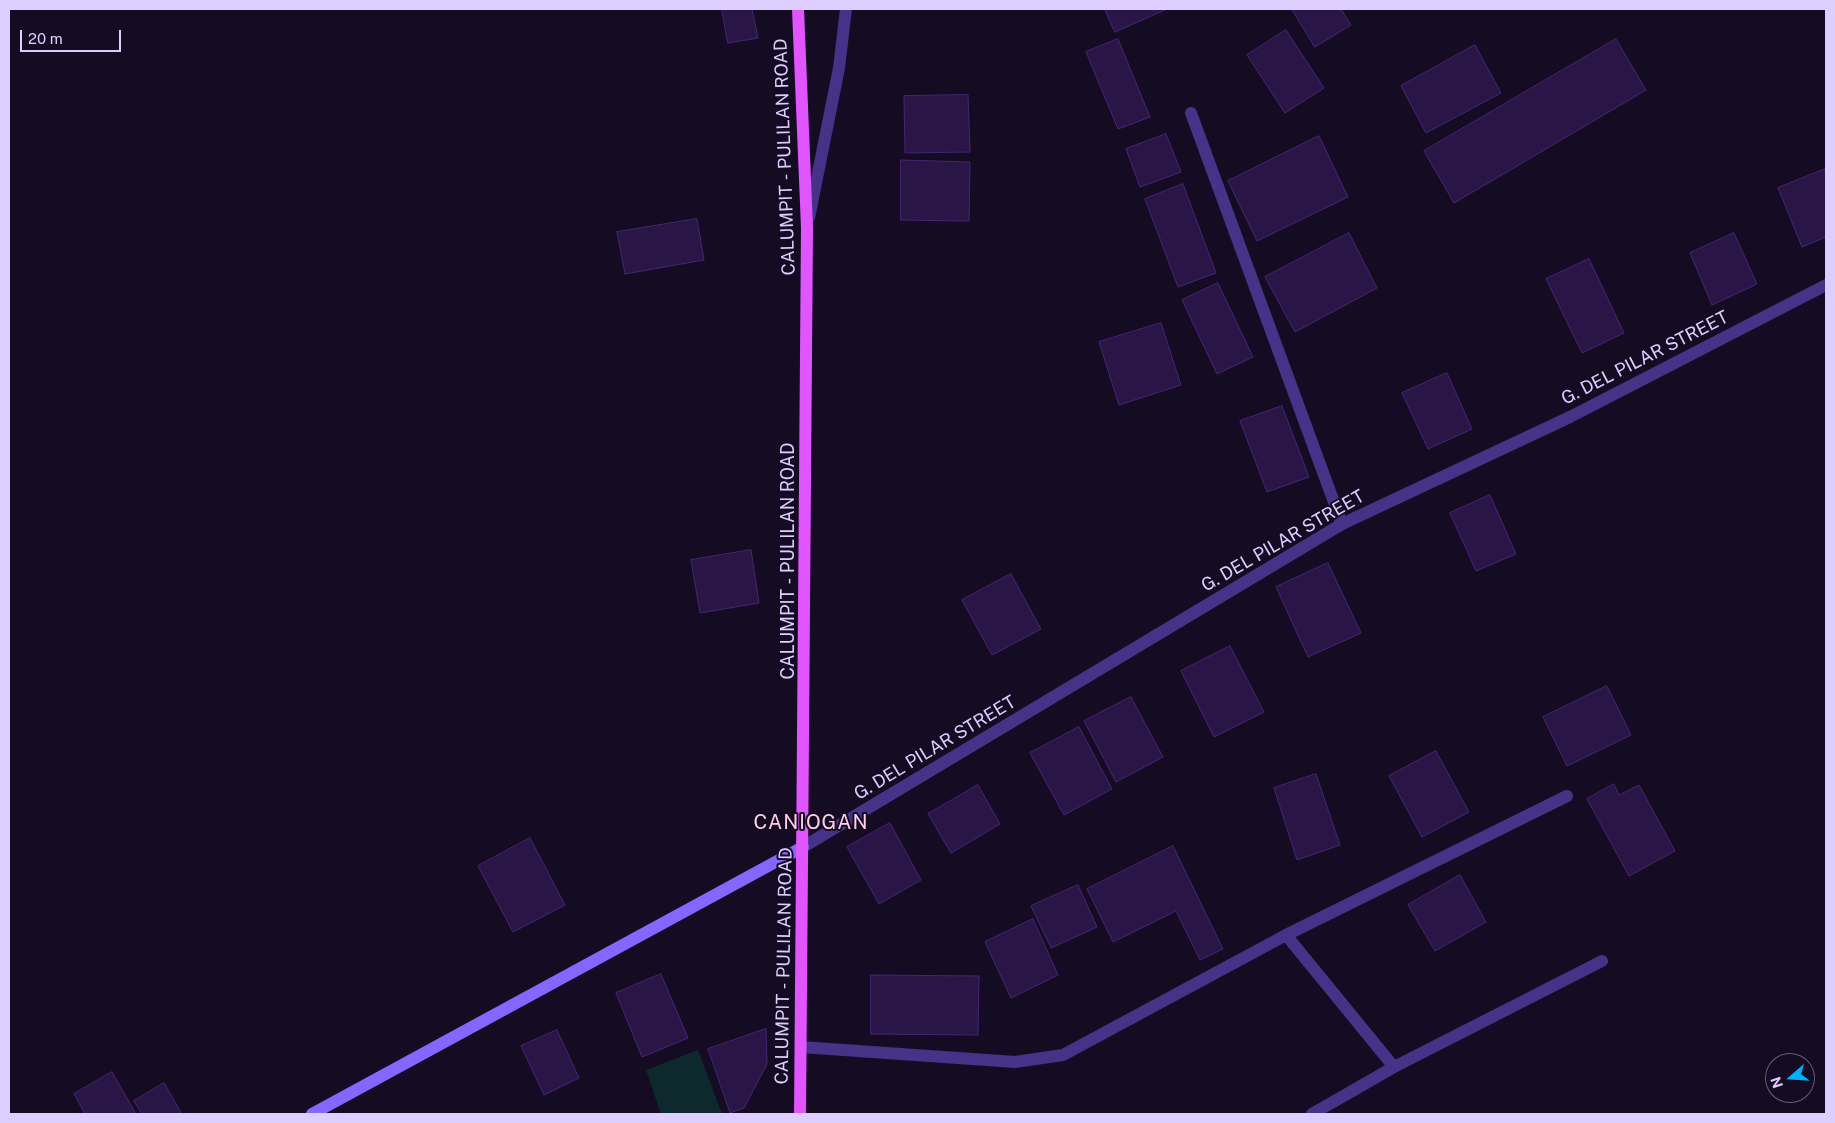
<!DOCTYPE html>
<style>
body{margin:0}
#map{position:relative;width:1835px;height:1123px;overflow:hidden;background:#150c24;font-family:"Public Sans",sans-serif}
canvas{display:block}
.frame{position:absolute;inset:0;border:10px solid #ddceff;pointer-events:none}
.north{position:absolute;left:1765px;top:1053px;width:50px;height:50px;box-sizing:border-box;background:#150c24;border:1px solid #655a7c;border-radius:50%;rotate:251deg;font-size:14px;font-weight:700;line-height:20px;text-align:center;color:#ddceff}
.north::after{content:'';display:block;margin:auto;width:18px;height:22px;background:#00b0f9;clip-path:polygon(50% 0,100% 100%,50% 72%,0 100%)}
.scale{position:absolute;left:20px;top:30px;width:101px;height:22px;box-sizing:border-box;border:2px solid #ddceff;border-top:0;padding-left:6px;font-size:15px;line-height:18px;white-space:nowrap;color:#ddceff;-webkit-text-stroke:4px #150c24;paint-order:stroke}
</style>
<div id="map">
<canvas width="1835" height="1123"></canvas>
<div class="frame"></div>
<div class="north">N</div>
<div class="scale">20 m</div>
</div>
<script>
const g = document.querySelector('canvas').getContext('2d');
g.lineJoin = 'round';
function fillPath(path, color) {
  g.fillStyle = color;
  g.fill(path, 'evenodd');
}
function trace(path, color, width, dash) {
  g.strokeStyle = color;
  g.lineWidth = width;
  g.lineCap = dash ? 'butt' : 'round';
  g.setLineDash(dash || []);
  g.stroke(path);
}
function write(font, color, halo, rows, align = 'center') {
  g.font = font + ' "Public Sans",sans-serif';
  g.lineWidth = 4;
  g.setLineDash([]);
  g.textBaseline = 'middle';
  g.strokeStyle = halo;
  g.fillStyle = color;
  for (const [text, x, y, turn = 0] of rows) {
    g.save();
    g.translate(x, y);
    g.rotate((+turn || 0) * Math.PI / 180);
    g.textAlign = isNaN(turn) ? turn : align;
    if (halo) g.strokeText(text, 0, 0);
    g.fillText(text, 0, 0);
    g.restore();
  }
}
const green = new Path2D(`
 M698,1050l24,64h-61l-15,-44z`);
const building = new Path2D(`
 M722,9h30l6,29 -30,5z
 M1105,9h62l-52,23z
 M1292,9h49l10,16 -36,22z
 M1286,30l38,58 -39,25 -38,-58z
 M1118,39l32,78 -32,12 -32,-77z
 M1616,39l30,51 -192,113 -30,-52z
 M1475,45l26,48 -75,40 -25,-47z
 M968,95l2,57 -65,1 -1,-57z
 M1166,134l15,38 -41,15 -14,-38z
 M1319,136l29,61 -91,44 -29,-60z
 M901,160l69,2 -1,59 -68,-1z
 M1825,169l1,4v64l-24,10 -24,-59z
 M1183,184l33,89 -38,14 -33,-88z
 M697,219l7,41 -79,14 -8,-42z
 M1349,233l28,55 -82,44 -30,-55z
 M1734,233l23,51 -45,21 -22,-52z
 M1589,259l35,74 -42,20 -36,-74z
 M1218,283l35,74 -36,17 -35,-74z
 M1161,323l20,62 -62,20 -20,-63z
 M1447,373l25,56 -44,20 -26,-56z
 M1282,406l27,71 -42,15 -27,-71z
 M1490,495l26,59 -40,17 -26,-58z
 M751,550l8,53 -59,10 -9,-53z
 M1328,563l33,70 -53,24 -32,-70z
 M1011,574l30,55 -49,26 -30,-55z
 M1230,646l34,66 -50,25 -33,-66z
 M1607,686l24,49 -64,31 -24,-49z
 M1131,697l32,60 -47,25 -32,-61z
 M1079,727l33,62 -48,26 -34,-62z
 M1436,751l33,61 -47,25 -33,-61z
 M1316,774l24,71 -43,15 -23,-72z
 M1614,784l5,11 20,-10 36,66 -46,25 -42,-77z
 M978,785l22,39 -49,29 -23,-39z
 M890,823l31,57 -42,24 -32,-57z
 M530,838l35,67 -52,27 -35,-66z
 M1173,846l50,103 -23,11 -24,-49 -63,31 -26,-53z
 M1460,875l26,47 -51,29 -27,-46z
 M1078,885l19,42 -46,21 -20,-42z
 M1033,919l25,56 -47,23 -26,-56z
 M661,974l27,64 -46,19 -26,-64z
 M871,975l108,1 -1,59 -107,-1z
 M766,1029l1,35 -23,44 -14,5 -22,-64z
 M557,1030l22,48 -35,17 -23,-49z
 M112,1072l24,42h-51l-11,-20z
 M164,1083l18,31h-40l-8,-13z`);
const lane = new Path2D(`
 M1191,113l151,411`);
const street = new Path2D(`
 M809,218l30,-150 7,-59
 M803,847l539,-323 228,-107 256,-132
 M1286,935l108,132
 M801,1047l214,15 48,-7 223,-120 281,-139
 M1312,1114l82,-47 208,-106`);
const secondary = new Path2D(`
 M312,1114l491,-267`);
const primary = new Path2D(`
 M798,9l9,219 -7,886`);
const streetNames = [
 ["CALUMPIT - PULILAN ROAD",785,157,-92],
 ["G. DEL PILAR STREET",1645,358,-27],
 ["G. DEL PILAR STREET",1283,541,-30],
 ["CALUMPIT - PULILAN ROAD",788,561,-90],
 ["G. DEL PILAR STREET",935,748,-31],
 ["CALUMPIT - PULILAN ROAD",784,966,-89]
];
const quarterNames = [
 ["CANIOGAN",811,823]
];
fillPath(green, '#0e292e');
fillPath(building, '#291646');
trace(building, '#452674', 1);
trace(lane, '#463387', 12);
trace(street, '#463387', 12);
trace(secondary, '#8765ff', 12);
trace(primary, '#e155ff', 12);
write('18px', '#ddceff', '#150c24', streetNames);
g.letterSpacing = '1px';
write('20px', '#ffd0e5', '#150c24', quarterNames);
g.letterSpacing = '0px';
</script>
